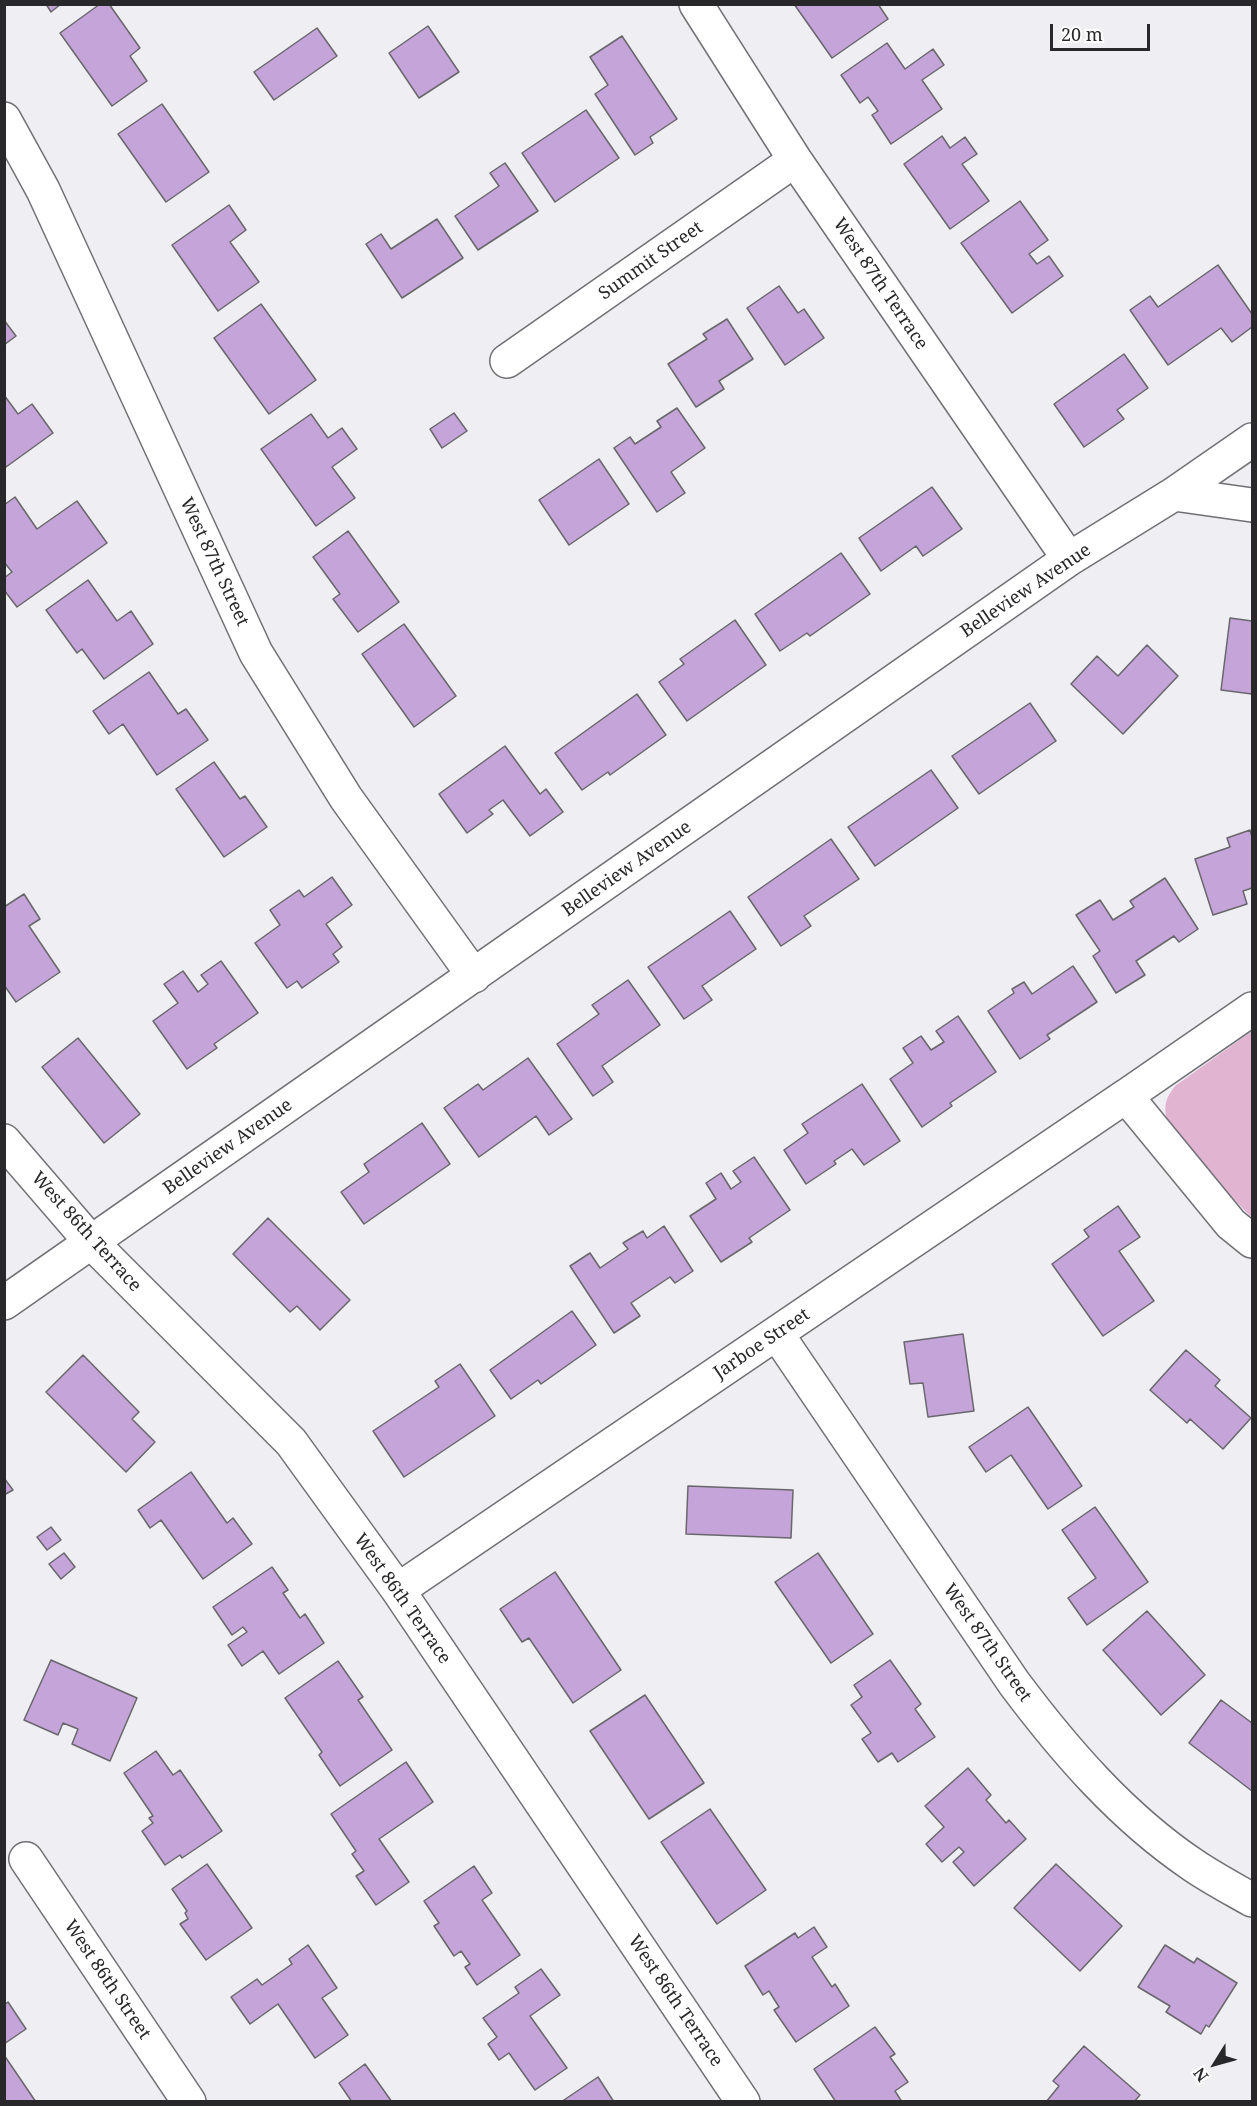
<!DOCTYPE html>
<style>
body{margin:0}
#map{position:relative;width:1257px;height:2106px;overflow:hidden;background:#eeeef3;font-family:"Noto Serif",serif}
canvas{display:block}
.frame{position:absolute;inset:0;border:6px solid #28282a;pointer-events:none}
.north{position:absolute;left:1185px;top:2034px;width:60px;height:60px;-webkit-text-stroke:4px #fff;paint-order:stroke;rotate:233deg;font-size:16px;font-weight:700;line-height:24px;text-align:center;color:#28282a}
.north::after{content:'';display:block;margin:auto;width:21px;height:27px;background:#28282a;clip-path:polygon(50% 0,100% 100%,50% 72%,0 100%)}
.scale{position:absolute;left:1050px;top:24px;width:100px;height:27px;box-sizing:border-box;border:3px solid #28282a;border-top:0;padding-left:8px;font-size:18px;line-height:21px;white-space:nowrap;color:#28282a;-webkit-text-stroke:4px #fff;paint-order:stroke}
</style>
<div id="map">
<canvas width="1257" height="2106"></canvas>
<div class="frame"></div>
<div class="north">N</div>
<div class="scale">20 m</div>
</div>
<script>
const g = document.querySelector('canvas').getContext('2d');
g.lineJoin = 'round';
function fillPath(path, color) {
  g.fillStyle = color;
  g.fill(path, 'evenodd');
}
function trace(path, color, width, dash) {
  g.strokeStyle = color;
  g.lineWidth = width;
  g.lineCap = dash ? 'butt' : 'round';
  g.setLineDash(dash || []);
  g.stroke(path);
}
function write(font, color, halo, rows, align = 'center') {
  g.font = font + ' "Noto Serif",serif';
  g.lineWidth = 6;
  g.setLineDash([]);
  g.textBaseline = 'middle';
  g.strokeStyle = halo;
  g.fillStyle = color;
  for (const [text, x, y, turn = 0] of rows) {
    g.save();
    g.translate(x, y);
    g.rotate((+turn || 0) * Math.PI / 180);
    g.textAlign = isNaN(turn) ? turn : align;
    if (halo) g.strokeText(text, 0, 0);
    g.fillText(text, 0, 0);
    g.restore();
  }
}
const green = new Path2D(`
 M1252,1031v187l-28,-29 -57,-69c-4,-15 -1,-22 8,-34z`);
const building = new Path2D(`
 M46,4h15l-10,8z
 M100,4h9l31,44 -10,8 17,25 -35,25 -52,-73z
 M794,4h84l10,15 -56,39z
 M428,26l31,46 -40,26 -30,-45z
 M317,28l20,28 -63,44 -20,-28z
 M622,36l55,83 -27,18 3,6 -18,12 -40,-61 13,-9 -18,-28z
 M887,43l18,26 28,-20 11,16 -22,15 20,29 -51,35 -19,-29 6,-4 -10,-14 -8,6 -19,-28z
 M162,104l47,68 -43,30 -48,-68z
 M586,110l33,48 -64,44 -33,-49z
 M942,136l8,12 15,-11 12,17 -15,10 27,37 -39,28 -46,-65z
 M505,163l33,48 -60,39 -23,-34 44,-30 -9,-13z
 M1020,201l28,39 -19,14 8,10 12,-8 14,20 -51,37 -51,-70z
 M229,205l17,25 -16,12 29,40 -41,29 -46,-66z
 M437,219l26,39 -61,40 -36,-54 15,-10 10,15z
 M1218,265l34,49v13l-20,15 -11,-14 -53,37 -38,-55 20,-14 8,11z
 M779,286l19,27 6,-4 20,29 -39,27 -38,-57z
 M261,304l55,76 -47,34 -55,-76z
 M727,319l26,40 -34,22 5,8 -28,18 -28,-43 39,-25 -4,-5z
 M4,320l12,16 -12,9z
 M1124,354l24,34 -31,22 7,9 -40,28 -30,-43z
 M4,395l14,19 14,-10 21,29 -47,34 -2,-3z
 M677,408l28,40 -34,24 14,21 -28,19 -43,-64 16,-11 5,7 26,-17 -4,-6z
 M454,413l13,18 -25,17 -12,-19z
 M311,414l17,24 14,-10 15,21 -25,18 23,31 -39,28 -55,-77z
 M599,459l30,45 -60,41 -30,-45z
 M932,487l30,42 -39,27 -7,-10 -35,25 -22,-33z
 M15,497l22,32 40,-28 30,42 -90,64 -13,-17v-12l8,-6 -8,-10v-57z
 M348,531l51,71 -41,30 -25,-33 7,-5 -27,-37z
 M841,553l29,41 -60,42 -3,-3 -27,18 -25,-37z
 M88,580l29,41 14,-10 22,33 -49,35 -22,-30 -5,4 -31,-43z
 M1230,618l22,3v73l-31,-4z
 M735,620l31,45 -79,56 -28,-39 25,-18 -4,-5z
 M404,624l52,72 -42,31 -52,-73z
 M1147,645l31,31 -55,58 -52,-50 26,-28 21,20z
 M149,672l29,42 8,-5 22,31 -51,35 -34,-51 -14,10 -16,-23z
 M637,694l29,41 -56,40 -2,-3 -26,18 -27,-37z
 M1030,703l26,38 -77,53 -27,-38z
 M505,746l35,48 6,-5 17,23 -33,24 -27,-36 -14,10 4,4 -26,19 -28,-39z
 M214,762l26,37 5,-3 22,31 -43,30 -48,-68z
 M931,770l27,38 -83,58 -27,-39z
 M1250,830l2,7v51l-9,3 4,13 -34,11 -18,-56 35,-12 -3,-9z
 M831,839l28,40 -55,37 7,10 -30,20 -33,-49z
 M332,877l20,28 -26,19 16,23 -9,7 6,8 -37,26 -5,-7 -10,7 -32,-45 25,-18 -10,-15 29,-20 5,7z
 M1165,878l33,51 -19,13 -5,-6 -38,25 9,14 -29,18 -23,-37 7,-5 -24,-36 24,-15 13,20 21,-13 -4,-6z
 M24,894l16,25 -11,7 31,46 -44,30 -12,-17v-78z
 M730,911l26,38 -54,37 10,14 -28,19 -36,-52z
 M221,961l37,52 -44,31 3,4 -30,21 -34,-48 25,-18 -14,-19 19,-13 15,21 10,-8 -7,-9z
 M1073,966l24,36 -50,33 3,4 -30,20 -32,-48 26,-18 -2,-4 12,-7 8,12z
 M628,980l32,45 -58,41 11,16 -20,14 -36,-52 42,-30 -7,-9z
 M958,1016l38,56 -46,31 2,3 -30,21 -32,-48 23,-16 -10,-15 18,-12 10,14 13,-8 -8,-11z
 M78,1038l62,76 -36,29 -62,-76z
 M528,1058l44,61 -23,16 -13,-19 -57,41 -35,-49 34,-24 5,6z
 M862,1084l38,57 -36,24 -12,-16 -18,12 2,3 -30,20 -22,-34 24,-17 -6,-9z
 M422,1123l28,41 -86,60 -23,-32 28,-20 -5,-8z
 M754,1157l36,53 -41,28 3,4 -31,20 -31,-46 26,-17 -10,-16 15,-10 10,16 10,-7 -8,-11z
 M1118,1206l22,31 -21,14 35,50 -51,35 -51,-72 37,-27 -5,-7z
 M268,1218l82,82 -30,30 -23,-24 -7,6 -57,-58z
 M664,1226l29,45 -18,12 -5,-6 -39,26 9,13 -26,17 -44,-67 20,-13 10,15 28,-19 -5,-6 20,-12 4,7z
 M572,1311l24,34 -55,39 -3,-4 -27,19 -21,-29z
 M963,1334l11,77 -46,6 -5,-34 -13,1 -6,-42z
 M1186,1350l34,30 -5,6 36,32 -28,31 -33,-30 -3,4 -37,-33z
 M83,1355l56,57 -7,7 23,23 -29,30 -80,-80z
 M460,1364l35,52 -91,61 -31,-46 66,-44 -4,-6z
 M1028,1407l54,79 -34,23 -37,-54 -25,17 -17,-25z
 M191,1472l36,51 6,-5 19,26 -49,35 -42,-59 -11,8 -12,-18z
 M4,1478l9,12 -9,5z
 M688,1486l105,4 -2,48 -105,-4z
 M1095,1507l53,75 -61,43 -19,-27 28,-20 -34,-48z
 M51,1527l10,13 -14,10 -10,-13z
 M64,1553l11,14 -14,12 -12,-15z
 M818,1553l55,81 -42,29 -56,-81z
 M272,1567l16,23 -5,3 17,25 5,-4 19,29 -45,31 -16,-23 -21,15 -14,-21 19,-13 -4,-5 -11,8 -19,-28z
 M555,1572l66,98 -48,33 -44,-65 -7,4 -22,-33z
 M1147,1611l58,64 -44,40 -58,-65z
 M51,1660l86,38 -27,63 -38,-17 6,-15 -15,-6 -5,12 -34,-15z
 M890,1660l31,44 -6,5 20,28 -37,25 -6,-9 -14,9 -16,-23 9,-6 -20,-28 11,-8 -8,-12z
 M338,1661l25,36 -5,3 34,50 -52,36 -21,-31 3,-3 -37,-54z
 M645,1695l59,88 -55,36 -59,-88z
 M1221,1700l31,23v68l-63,-48z
 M156,1751l17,24 7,-5 42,61 -40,27 -2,-3 -15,10 -23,-34 11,-8 -4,-5 4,-2 -29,-43z
 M406,1762l27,40 -54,37 30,43 -33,23 -20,-29 8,-5 -12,-17 4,-3 -25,-37z
 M968,1768l23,27 -5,5 20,23 3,-3 17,19 -52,47 -21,-24 11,-10 -5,-5 -17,15 -16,-18 18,-17 -19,-21z
 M710,1809l56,81 -49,34 -56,-82z
 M207,1864l45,64 -46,32 -26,-36 8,-5 -3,-6 2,-2 -15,-22z
 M1056,1864l66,62 -42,45 -66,-63z
 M474,1866l18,27 -10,7 38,55 -43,30 -12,-18 5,-3 -9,-13 -7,5 -20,-30 5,-3 -15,-22z
 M814,1927l13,20 -15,10 20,30 3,-3 14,22 -53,36 -22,-32 5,-3 -10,-16 -6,4 -18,-29 50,-33 3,5z
 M308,1945l29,43 -15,10 26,37 -33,23 -37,-54 -28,20 -19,-27 26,-18 5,6 30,-21 -3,-5z
 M1165,1945l29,18 3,-5 40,25 -28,44 -3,-2 -5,9 -35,-22 4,-6 -32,-19z
 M541,1969l19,26 -30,21 37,52 -32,22 -26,-37 -10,7 -11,-16 9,-7 -14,-19 36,-25 -4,-6z
 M8,2002l18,27 -22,15v-39z
 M875,2027l20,27 -5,3 18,25 -13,9 7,11h-66l-22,-33z
 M1084,2046l56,49 -6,7h-88l13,-16 -6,-5z
 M4,2055l32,47h-32z
 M365,2064l27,38h-40l-13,-19z
 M598,2077l16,25h-53z`);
const minor = new Path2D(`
 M696,4l99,156 274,399
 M4,119l39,71 213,463 90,145 128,178
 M507,361l288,-201
 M1174,494l78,11
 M1252,1009l-126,87 105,128 21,17
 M4,1141l87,101 200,200 107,148 345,512
 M4,1303l1065,-744 105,-65 78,-54
 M777,1334l237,349c51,68 108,134 179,182 19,13 40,24 59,35
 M398,1590l728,-494
 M26,1859l163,243`);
const streetNames = [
 ["Summit Street",651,261,-35],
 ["West 87th Terrace",880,284,56],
 ["West 87th Street",214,562,65],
 ["Belleview Avenue",1026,591,-34],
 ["Belleview Avenue",627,869,-35],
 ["Belleview Avenue",228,1147,-35],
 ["West 86th Terrace",86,1232,48],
 ["Jarboe Street",762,1344,-34],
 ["West 86th Terrace",402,1599,55],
 ["West 87th Street",987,1643,55],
 ["West 86th Street",107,1980,56],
 ["West 86th Terrace",675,2001,56]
];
fillPath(green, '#e1b4d1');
fillPath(building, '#c4a4d9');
trace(building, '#69676b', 1.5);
trace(minor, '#707175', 36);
trace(minor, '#fff', 33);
write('18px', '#28282a', '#fff', streetNames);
</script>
